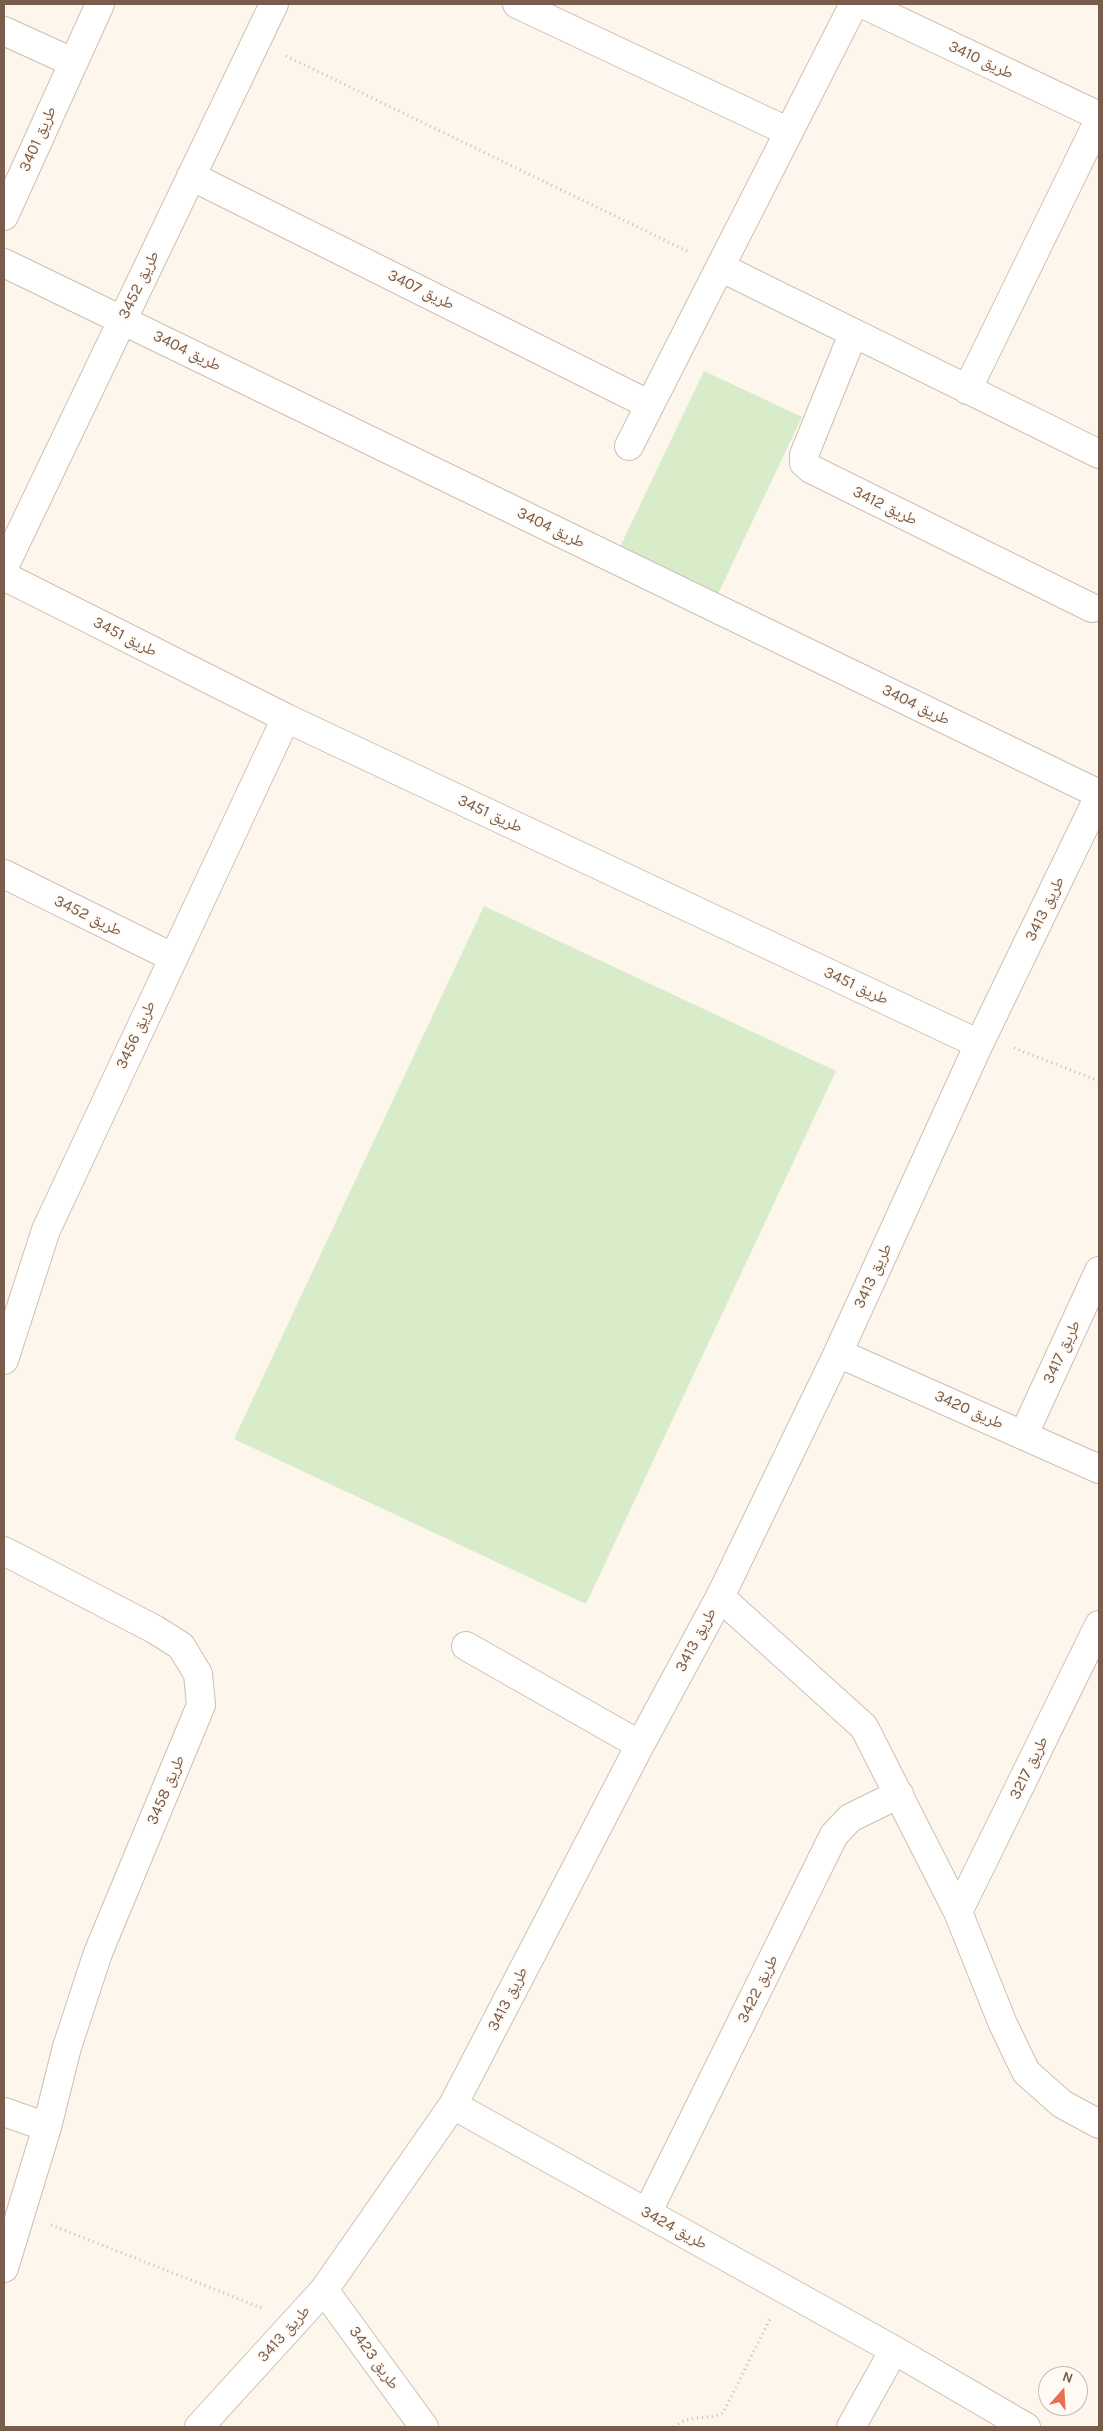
<!DOCTYPE html>
<meta charset="utf-8">
<style>
body{margin:0}
#map{position:relative;width:1103px;height:2431px;overflow:hidden;background:#fdf6ec;font-family:Karla,sans-serif}
canvas{display:block}
.frame{position:absolute;inset:0;border:5px solid #7a5c4d;pointer-events:none}
.north{position:absolute;left:1038px;top:2366px;width:50px;height:50px;box-sizing:border-box;background:#fffaf3;border:1px solid #cabbb1;border-radius:50%;rotate:19deg;font-size:14px;font-weight:700;line-height:20px;text-align:center;color:#7a5c4d}
.north::after{content:'';display:block;margin:auto;width:18px;height:22px;background:#e76f51;clip-path:polygon(50% 0,100% 100%,50% 72%,0 100%)}
</style>
<div id="map">
<canvas width="1103" height="2431"></canvas>
<div class="frame"></div>
<div class="north">N</div>
</div>
<script>
const g = document.querySelector('canvas').getContext('2d');
g.lineJoin = 'round';
function fillPath(path, color) {
  g.fillStyle = color;
  g.fill(path, 'evenodd');
}
function trace(path, color, width, dash) {
  g.strokeStyle = color;
  g.lineWidth = width;
  g.lineCap = dash ? 'butt' : 'round';
  g.setLineDash(dash || []);
  g.stroke(path);
}
function write(font, color, halo, rows, align = 'center') {
  g.font = font + ' Karla,"Noto Naskh Arabic",sans-serif';
  g.lineWidth = 4;
  g.setLineDash([]);
  g.textBaseline = 'middle';
  g.strokeStyle = halo;
  g.fillStyle = color;
  for (const [text, x, y, turn = 0] of rows) {
    g.save();
    g.translate(x, y);
    g.rotate((+turn || 0) * Math.PI / 180);
    g.textAlign = isNaN(turn) ? turn : align;
    if (halo) g.strokeText(text, 0, 0);
    g.fillText(text, 0, 0);
    g.restore();
  }
}
const green = new Path2D(`
 M704,371l98,46 -85,179 -98,-47z
 M484,906l352,165 -250,533 -352,-165z`);
const path = new Path2D(`
 M286,56l403,196
 M1014,1048l85,33
 M51,2225l211,83
 M674,2427c17,-14 32,-6 49,-14l47,-94`);
const street = new Path2D(`
 M517,4l272,128
 M863,4l236,112
 M4,31l68,31
 M191,176l459,229
 M4,216l96,-212
 M4,263l1095,531
 M720,267l379,187
 M853,334l-49,121v8l7,6 281,139
 M967,390l132,-270
 M629,446l225,-442
 M4,567l270,-563
 M4,576l282,142 693,326
 M4,874l168,83
 M838,1353l261,116
 M4,1360l42,-130 240,-512
 M1024,1434l75,-163
 M4,1551l150,78 27,17 17,28 3,31 -103,248 -31,94 -20,80 -43,141
 M720,1597l144,130 94,185 45,112 23,48 36,32 37,20
 M466,1646l174,99
 M958,1912l141,-287
 M453,2105l441,245 132,77
 M4,2112l43,15
 M647,2213l187,-378 16,-17 49,-24
 M324,2290l100,137
 M199,2427l125,-137 129,-185 187,-360 80,-148 118,-244 141,-309 120,-248
 M851,2427l43,-77`);
const streetNames = [
 ["طريق 3410",981,60,25],
 ["طريق 3401",38,139,-66],
 ["طريق 3452",139,285,-64],
 ["طريق 3407",421,290,26],
 ["طريق 3404",187,351,26],
 ["طريق 3412",885,506,26],
 ["طريق 3404",551,528,26],
 ["طريق 3451",125,637,27],
 ["طريق 3404",916,705,26],
 ["طريق 3451",490,814,25],
 ["طريق 3413",1045,909,-64],
 ["طريق 3452",88,916,26],
 ["طريق 3451",856,986,25],
 ["طريق 3456",136,1035,-65],
 ["طريق 3413",873,1276,-65],
 ["طريق 3417",1062,1352,-65],
 ["طريق 3420",969,1410,24],
 ["طريق 3413",696,1640,-62],
 ["طريق 3217",1029,1768,-64],
 ["طريق 3458",166,1790,-67],
 ["طريق 3422",758,1989,-64],
 ["طريق 3413",508,1999,-63],
 ["طريق 3424",674,2228,29],
 ["طريق 3413",284,2334,-48],
 ["طريق 3423",374,2358,54]
];
fillPath(green, '#d8ecc9');
trace(street, '#d1beb0', 30);
trace(path, '#d9b8a5', 3, [1, 4]);
trace(street, '#fff', 28);
write('16px', '#7a5c4d', '#fffaf3', streetNames);
</script>
